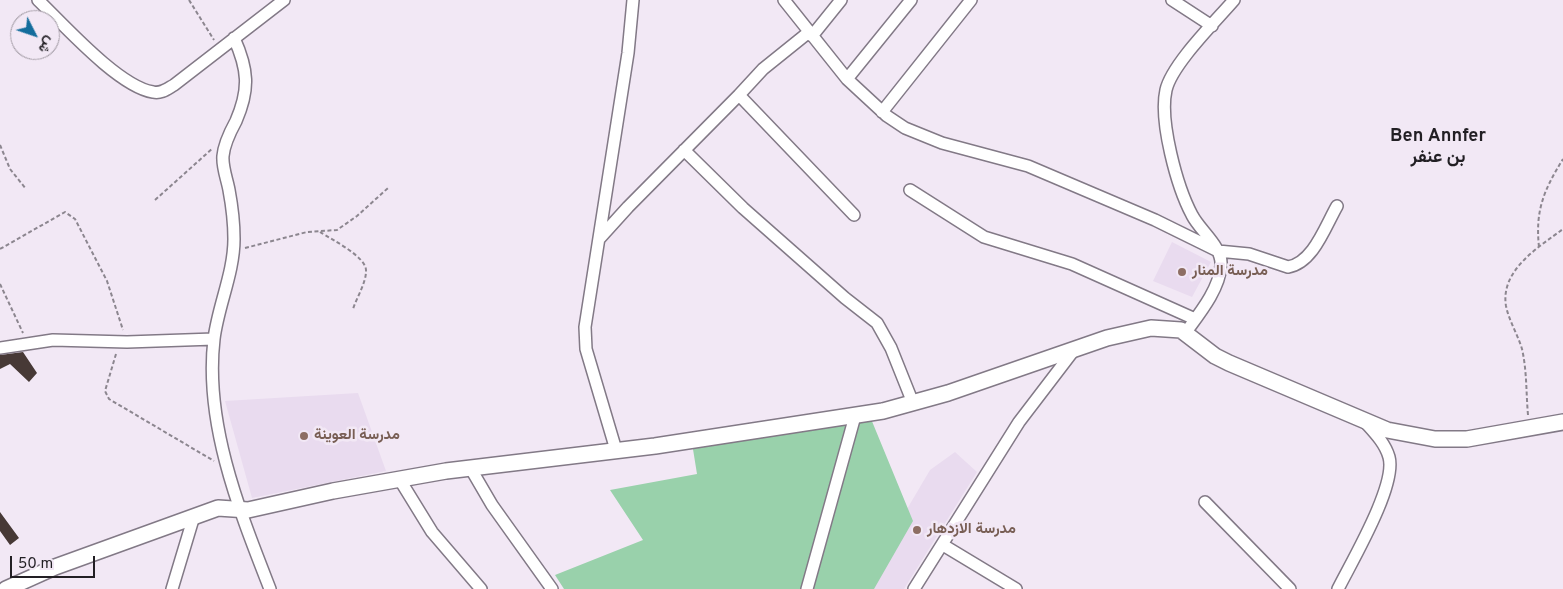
<!DOCTYPE html>
<meta charset="utf-8">
<style>
body{margin:0}
#map{position:relative;width:1563px;height:589px;overflow:hidden;background:#f2e8f5;font-family:Overpass,Vazirmatn,sans-serif}
canvas{display:block}
.north{position:absolute;left:10px;top:10px;width:50px;height:50px;box-sizing:border-box;background:#f2e8f5;border:1px solid #9f98a1;border-radius:50%;rotate:131deg;font-size:14px;font-weight:700;line-height:20px;text-align:center;color:#221f24}
.north::after{content:'';display:block;margin:auto;width:18px;height:22px;background:#136d9c;clip-path:polygon(50% 0,100% 100%,50% 72%,0 100%)}
.scale{position:absolute;left:10px;top:556px;width:85px;height:22px;box-sizing:border-box;border:2px solid #221f24;border-top:0;padding-left:6px;font-size:15px;line-height:18px;white-space:nowrap;color:#221f24;-webkit-text-stroke:4px #f2e8f5;paint-order:stroke}
</style>
<div id="map">
<canvas width="1563" height="589"></canvas>
<div class="north">ش</div>
<div class="scale">50 m</div>
</div>
<script>
const g = document.querySelector('canvas').getContext('2d');
g.lineJoin = 'round';
function fillPath(path, color) {
  g.fillStyle = color;
  g.fill(path, 'evenodd');
}
function trace(path, color, width, dash) {
  g.strokeStyle = color;
  g.lineWidth = width;
  g.lineCap = dash ? 'butt' : 'round';
  g.setLineDash(dash || []);
  g.stroke(path);
}
function write(font, color, halo, rows, align = 'center') {
  g.font = font + ' Overpass,Vazirmatn,sans-serif';
  g.lineWidth = 5;
  g.setLineDash([]);
  g.textBaseline = 'middle';
  g.strokeStyle = halo;
  g.fillStyle = color;
  for (const [text, x, y, turn = 0] of rows) {
    g.save();
    g.translate(x, y);
    g.rotate((+turn || 0) * Math.PI / 180);
    g.textAlign = isNaN(turn) ? turn : align;
    if (halo) g.strokeText(text, 0, 0);
    g.fillText(text, 0, 0);
    g.restore();
  }
}
const built = new Path2D(`
 M1172,242l39,20 -19,35 -39,-16z
 M358,393l28,78 -134,27 -27,-97z
 M955,452l22,20 -73,117h-44l70,-119z`);
const green = new Path2D(`
 M869,414l44,107 -39,68h-310l-9,-14 88,-35 -33,-50 87,-16 -5,-31z`);
const building = new Path2D(`
 M23,352l14,21 -8,9 -19,-18 -10,5v-14z
 M0,512l19,26 -9,7 -10,-14z`);
const path = new Path2D(`
 M189,0l25,40
 M0,145l10,24 16,20
 M155,200l58,-52
 M320,232c11,7 47,25 46,39 0,12 -9,26 -13,38
 M1539,247c-4,-37 5,-57 24,-88
 M245,248l62,-16 30,-2 20,-14 31,-28
 M0,249l65,-37 10,7 32,62 16,49
 M0,284l23,49
 M116,354l-11,37 4,8 105,62
 M1528,415c-2,-22 -1,-44 -6,-66 -4,-14 -13,-28 -16,-43 -6,-36 33,-59 57,-77`);
const street = new Path2D(`
 M38,0c25,24 81,87 115,92 8,2 14,-3 21,-7l110,-85
 M784,0l63,79 40,37 18,12 37,15 86,23 127,54 63,31 31,3 39,13c25,-4 37,-40 49,-61
 M1172,0l40,26
 M812,36l29,-36
 M234,38c14,31 16,51 2,83 -6,11 -12,23 -13,35 -1,11 4,23 6,34 3,16 5,33 5,49 0,34 -16,67 -20,100 -10,85 26,173 56,250
 M847,79l64,-79
 M739,95l115,120
 M882,112l89,-112
 M684,150l59,58 102,90 32,25 14,25 22,55
 M910,190l74,47 88,27 123,55
 M599,239l29,-32 111,-112 24,-26 46,-37
 M1186,332c13,-18 33,-42 35,-66 2,-19 -21,-35 -29,-51 -15,-28 -33,-94 -26,-125 6,-26 50,-69 68,-90
 M0,348l53,-8 74,2 87,-3
 M616,450l-30,-101 -1,-22 43,-274 5,-53
 M471,469l21,36 60,84
 M400,480l32,52 49,57
 M1205,502l85,87
 M943,545l73,44
 M172,589l22,-73
 M807,589l48,-173
 M914,589l105,-167 55,-72
 M1338,589c14,-28 59,-104 51,-132 -4,-14 -15,-25 -24,-35`);
const secondary = new Path2D(`
 M6,589l49,-22 163,-59 30,2 85,-19 113,-20 209,-25 228,-35 65,-18 159,-55 44,-10 30,2 34,26 14,7 158,67 48,9h32l96,-17`);
const markers = [
 [1182,272,5,"#8d6e63"],
 [304,436,5,"#8d6e63"],
 [917,530,5,"#8d6e63"]
];
const educationNames = [
 ["مدرسة المنار",1192,272],
 ["مدرسة العوينة",314,436],
 ["مدرسة الازدهار",927,530]
];
const quarterNames = [
 ["Ben Annfer",1438,137],
 ["بن عنفر",1438,158]
];
fillPath(built, '#e9dbef');
fillPath(green, '#99d1ab');
fillPath(building, '#473936');
trace(street, '#827986', 14);
trace(secondary, '#827986', 18);
trace(path, '#8c868f', 2, [4, 2.5]);
trace(street, '#fff', 11);
trace(secondary, '#fff', 15);
for (const [x, y, r, color] of markers) {
  const dot = new Path2D();
  dot.arc(x, y, r, 0, 2 * Math.PI);
  g.fillStyle = color;
  g.fill(dot);
  trace(dot, '#f2e8f5', 2);
}
write('bold 15px', '#785e54', '#f2e8f5', educationNames, 'left');
write('bold 18px', '#221f24', '#f2e8f5', quarterNames);
</script>
